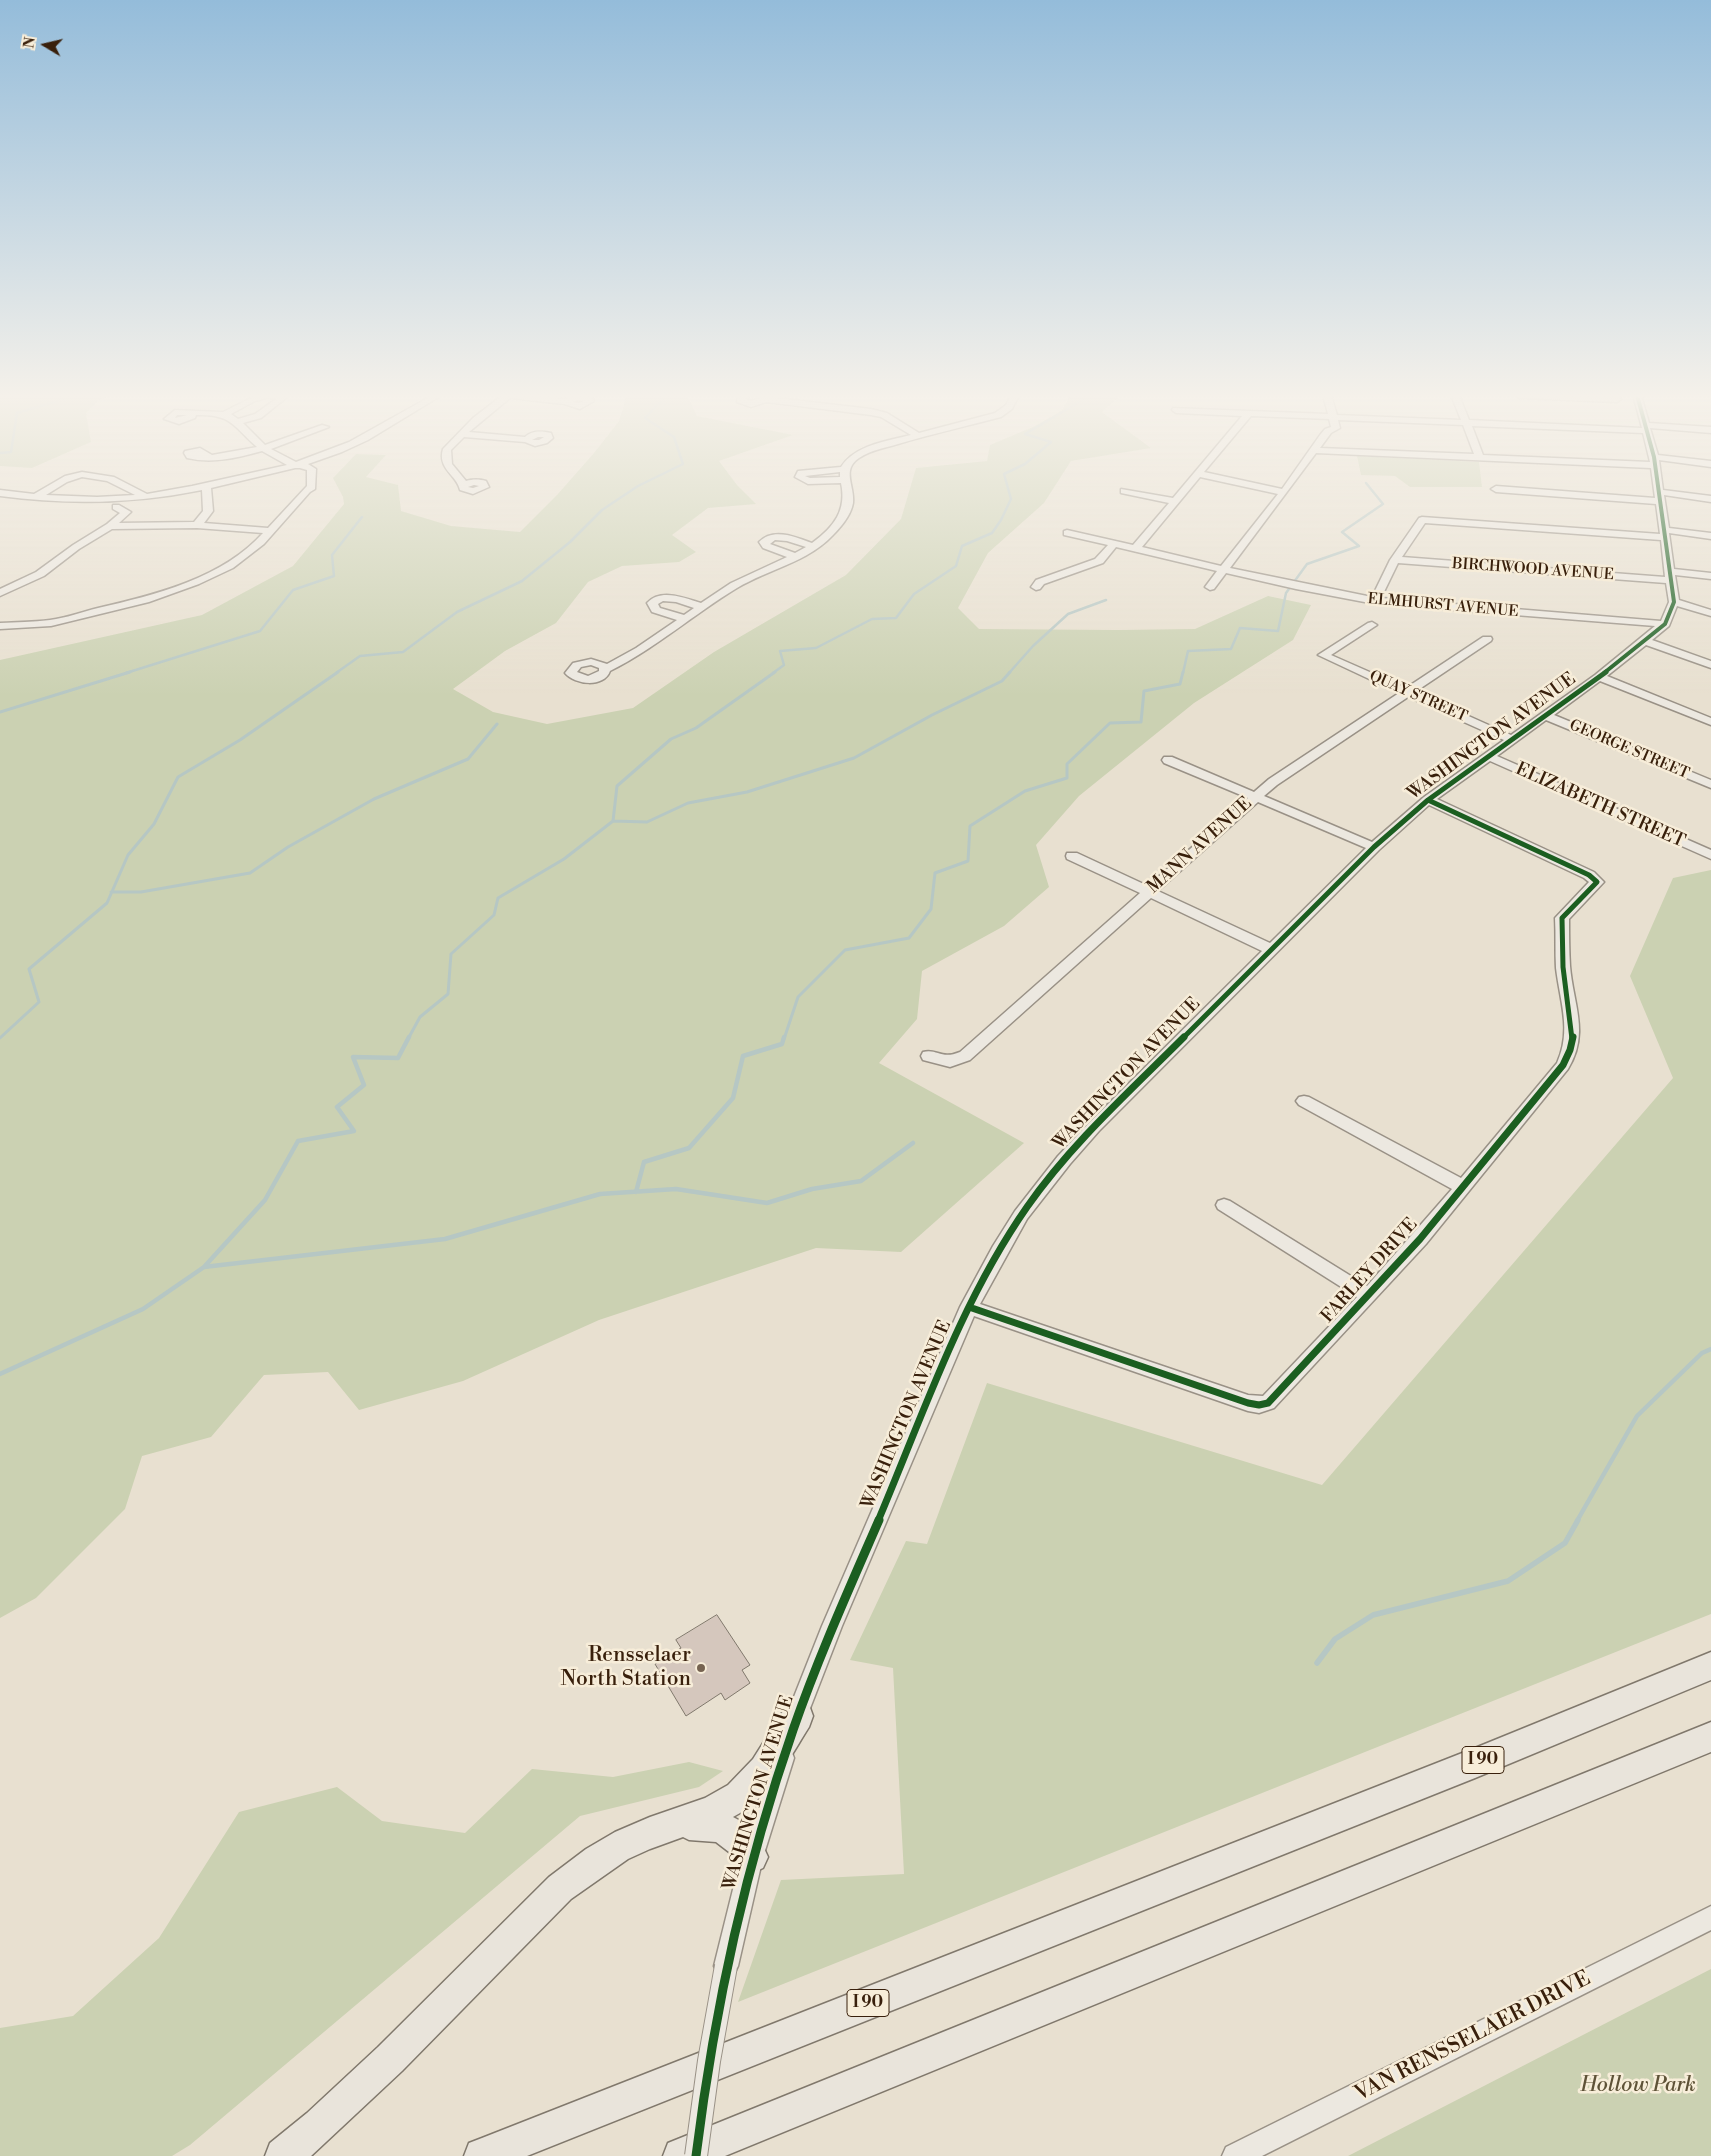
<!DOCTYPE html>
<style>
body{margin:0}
#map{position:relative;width:1711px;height:2156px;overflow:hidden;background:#e8e0d0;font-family:"Libre Bodoni",serif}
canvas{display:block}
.north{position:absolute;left:20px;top:20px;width:50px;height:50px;-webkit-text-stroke:4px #f7edd9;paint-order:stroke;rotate:279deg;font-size:14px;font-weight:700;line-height:20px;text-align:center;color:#39200c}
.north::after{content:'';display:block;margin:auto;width:18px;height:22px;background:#39200c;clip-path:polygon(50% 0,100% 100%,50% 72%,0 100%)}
</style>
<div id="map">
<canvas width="1711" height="2156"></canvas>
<div class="north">N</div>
</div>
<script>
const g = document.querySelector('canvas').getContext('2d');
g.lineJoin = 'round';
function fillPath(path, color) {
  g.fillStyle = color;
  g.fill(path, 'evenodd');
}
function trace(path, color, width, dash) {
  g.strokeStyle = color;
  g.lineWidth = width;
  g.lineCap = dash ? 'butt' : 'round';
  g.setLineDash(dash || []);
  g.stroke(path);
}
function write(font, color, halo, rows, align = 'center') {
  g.font = font + ' "Libre Bodoni",serif';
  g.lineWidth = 5;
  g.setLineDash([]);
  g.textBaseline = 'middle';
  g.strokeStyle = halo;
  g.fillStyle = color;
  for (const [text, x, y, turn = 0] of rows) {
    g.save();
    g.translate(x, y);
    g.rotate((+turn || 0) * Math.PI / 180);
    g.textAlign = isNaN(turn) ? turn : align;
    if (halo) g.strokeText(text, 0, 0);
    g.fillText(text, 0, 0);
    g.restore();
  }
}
const green = new Path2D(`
 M0,395h112l-13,5 -13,13 5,29 -59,26 -32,-2z
 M627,395h60l10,21 96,19 -74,26 18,24 19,19 -48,4 -36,27 24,17 -17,10 -57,4 -34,16 -32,41 -51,28 -52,38 40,23 54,12 86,-16 81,-56 132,-77 55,-56 15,-51 71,-7 3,-16 45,-19 26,-15 10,-16h50l-19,17 49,36 -80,13 -27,42 -56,50 -30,55 21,21 139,1 77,-1 73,-33 43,9 -18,35 -99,63 -115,93 -43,49 13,42 -45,39 -82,45 -5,48 -38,44 145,80 -123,109 -85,-4 -217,72 -136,61 -104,29 -31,-38 -64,3 -53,62 -69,19 -17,53 -89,89 -36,20v-958l202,-45 91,-49 51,-62 -1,-7 -10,-19 23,-24 30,1 -20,22 32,8 3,26 50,15 69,6 37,-37 37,-42 25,-32z
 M1357,456l122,6 3,25h-72l-15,-11 -34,-1z
 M1711,870v744l-973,388 43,-122 123,-6 -11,-206 -43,-8 56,-119 21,3 60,-161 335,102 351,-407 -43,-102 43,-98z
 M689,1762l34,9 -24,16 -119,29 -390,329 -18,11h-172v-128l73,-12 86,-78 80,-126 98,-25 45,34 83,12 67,-64 81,8z
 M1711,1969v187h-363z`);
const streamFar3 = new Path2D(`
 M0,453l11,-1 6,-39 61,-18
 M126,673l134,-42 33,-41 41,-14 -2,-21 30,-38
 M336,673l24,-17 43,-4 54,-40 65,-31 48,-39 32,-32 36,-24 45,-22 -9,-27 -29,-19 22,-23
 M773,673l11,-8 -4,-14 36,-3 56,-29 24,-1 18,-24 42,-28 6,-20 30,-13 9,-13 10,-21 -7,-25 21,-10 26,-22 -26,-8 61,-36v-3
 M1009,673l24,-27 35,-32 38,-14
 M1183,673l5,-22 43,-2 9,-21 38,3 8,-38 21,-29 52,-18 -17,-14 41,-28 -17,-21`);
const streamFar2 = new Path2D(`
 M0,712l130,-40
 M613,821l34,1 41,-19 59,-11 107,-34 78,-43 70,-34 8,-9
 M111,892h30l109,-19 38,-26 86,-48 94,-40 29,-35
 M0,1038l39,-36 -10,-33 78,-66 21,-48 26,-31 24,-47 62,-37 98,-68
 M408,1039l12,-22 28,-23 3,-40 43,-39 4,-17 66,-39 49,-38 4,-35 54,-47 25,-11 79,-56
 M784,1039l14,-42 47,-47 64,-12 22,-29 4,-36 33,-12 2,-35 55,-35 42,-13v-14l43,-41 31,-1 3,-31 36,-7 3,-12`);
const streamFar1 = new Path2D(`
 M636,1192l8,-30 45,-14 44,-50 10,-42 39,-12 2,-7
 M204,1267l61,-67 33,-59 56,-10 -17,-24 27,-22 -11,-28 45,1 11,-21
 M0,1374l143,-65 61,-42 241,-28 155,-45 76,-5 91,14 45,-14 49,-8 52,-38
 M1577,1521l60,-105 65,-63 9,-4`);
const stream = new Path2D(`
 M1317,1663l18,-24 38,-24 135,-34 57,-38 13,-23`);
const building = new Path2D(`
 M717,1615l33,50 -8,5 8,13 -25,17 -4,-7 -35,23 -31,-52 26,-16 -5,-8z`);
const minor = new Path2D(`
 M257,395h22l7,3 -25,20 -18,5 22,22 57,-20 7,2 -58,22 25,13 53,-20 84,-47h9l-74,45 -26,12 -34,12 8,5 -1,20 -5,3 -46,52 -31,24 -34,16 -50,18 -98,24 -51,3v-6c16,-1 33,-1 50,-3 16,-2 32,-8 48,-12 57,-13 125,-30 165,-75l-66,-5 -85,1 -33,20 -35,27 -44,20v-7l36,-17 37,-27 34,-21 13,-11 -7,-4v-4h6l12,7 -12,11 75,-1 9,-11 -1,-21c-68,14 -134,15 -202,6v-6l34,4 31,-18 17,-4 32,5 33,17 45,-8 95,-21 -25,-14c-25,7 -50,13 -75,7l-3,-5 1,-2 15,-3 12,7 45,-8c-24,-21 -25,-33 -61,-32l-1,3 -16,6 -15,-5 11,-9 48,2zM267,398l9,1 -21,15 -17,5 -7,-5 24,-13zM177,415h10l-12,3zM295,468h5l7,2v16l-39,42 -64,-5 9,-12 -2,-23zM82,477l25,4 28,14 -38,2 -51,-2 21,-13z
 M503,395h23l39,4 13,-4 13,2 3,4 -14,8 -16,-5 -54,-6 -41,34 56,5c7,-7 17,-6 26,-4l2,5 -6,5 -12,3 -10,-4 -61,-5 -13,13 1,14 14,17c7,-2 13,-2 20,0l3,6 -16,7 -13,-4c-3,-15 -23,-21 -17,-41l30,-31zM578,400l6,1 -5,2 -6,-1zM538,437h6l-5,3h-7zM474,485l5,1 -6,2 -5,-1z
 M738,395h12l-5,4 6,2 8,-3 -4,-3h10l3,2 103,12 16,4 32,20 76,-20 11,-8 5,-10h8l-7,14 -11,8c-34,9 -69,17 -103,27 -13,4 -27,6 -39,14 -18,12 -4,28 -6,45 -2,12 -12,24 -20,32 -25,27 -64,34 -96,53 -43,26 -81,60 -127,83 -6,17 -35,14 -45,2l8,-10 18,-4 16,5 29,-16 41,-28 -25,-8 -5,-9c14,-15 37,-5 54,0l30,-20 56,-26 -24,-9 -4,-6c14,-15 37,-5 53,1 22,-16 35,-33 29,-60l-33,1 -13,-7 3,-6 43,-4c14,-22 46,-26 70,-32l-30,-18 -10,-2 -105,-13 -15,5 -14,-5zM840,472v5l-30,1 -5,-2zM775,540l12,1 19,6 -11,6 -25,-9zM663,601l13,1 18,6 -10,7 -24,-7 -2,-4zM591,665l8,3v3l-11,5 -11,-4 4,-5z
 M1323,395h8l6,20 124,5 -10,-25h8l10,25 173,8 -9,-33h8l8,28 62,4v6l-61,-5 8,27 53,6v6l-52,-7 4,30 48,6v6l-47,-7 5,33 42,5v6l-42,-6 5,36 37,4v6l-36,-4 4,25 32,10v6l-34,-10 -8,20 -17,14 59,21v7l-65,-23 -39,31 104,42v7l-111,-44 -46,34 157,65v8l-165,-68 -49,36 214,94v9l-221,-98 -53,38 157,73 10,10 -35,37c0,16 0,31 1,47 3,38 20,67 -2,103l-142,175 -152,164 -15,5 -11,-2 -274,-95 -132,310 -40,103 -7,4 -7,-4 -4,-7 38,-96 138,-319 33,-61 22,-35 43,-55 31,-33 173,-172 -111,-53 -181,162 -20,7 -27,-7 -2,-4 2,-4c14,-4 18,8 37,0l180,-159 -73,-34 -1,-3 1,-3h10l71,33 100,-88 -84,-35 -2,-3 2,-3h8l82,35 15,-13 130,-86 -81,-38 50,-32 4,-1 5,3 -46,30 75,33 77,-51h8l1,2 -1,2 -76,51 96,43 84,-60 60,-49 -280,-22 -79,-15 -70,-16 -12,16 -4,1 -5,-3 12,-16 -101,-24 -13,16 -59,21 -4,5 -4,1 -5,-3 5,-7 59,-21 13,-14 -44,-10v-4l3,-1 66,15 36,-42 -48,-10v-4l52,9 69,-82 -66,-3 -4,-3 1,-2 155,6zM1251,416l78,3 2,8 -6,2 -5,6 -38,54 -78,-17zM1338,420l125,5 11,29 -154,-6 11,-15 9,-5zM1472,426l171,7 7,29 -167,-7zM1316,453l335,15 4,30 -159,-12 -5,3 5,3 160,12 4,30 -238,-17 -3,1 -29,42 -18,37 -142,-29zM1200,477l78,17 -57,72 -79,-19zM1425,523l236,17 4,37 -263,-20zM1398,563l268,20 3,19 -8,19 -280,-23zM1408,697l96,43 -80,57 -52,45 -108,-46 13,-11zM1258,802l108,46 -96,95 -112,-52zM1429,805l155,73 5,4 -34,36c1,17 0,34 1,50 4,34 16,62 1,95l-96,115 -152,-81 -5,-1 -5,1 -3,4 3,4 153,84 -85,97 -137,-85 -6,-2 -6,2 -2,4 2,4 139,88 -94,99 -15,-1 -268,-91 47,-85 43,-55 29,-33 280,-281z
 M1516,395l101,1 4,3 -4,3 -97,-4z
 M783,1747l8,3 3,8 -31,99 -25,109 -4,8 -8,4 -8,-4 -4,-8 27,-109 31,-99 3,-8z
 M1711,1906v24l-449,226h-40l4,-9z`);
const highway = new Path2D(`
 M1711,1652v28l-236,98 -948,378h-63l5,-13 13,-5 993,-390z
 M798,1701l11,4 4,11 -4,11c-21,33 -39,71 -76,90 17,8 28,23 35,40l-5,11 -11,5 -11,-5 -12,-16 -13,-10 -27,-2 -6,-3 -33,12 -22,10 -57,40 -169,172 -91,85h-46l5,-13 37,-30 71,-66 171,-170 37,-28 29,-17 35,-15 55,-19 23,-13 25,-26 34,-54z
 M1711,1722v30l-986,404h-62l5,-13z`);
const minorBridge = new Path2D(`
 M696,2156l13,-95 17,-95`);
const cyclewayFar3 = new Path2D(`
 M1604,673l61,-49 9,-22 -20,-145 -17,-62`);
const cyclewayFar2 = new Path2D(`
 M1428,800l161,75 8,7 -35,36 1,49 9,72
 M1182,1039l192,-192 54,-47 178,-128`);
const cyclewayFar1 = new Path2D(`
 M969,1307l279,96 11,2 9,-2 152,-164 143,-174 7,-15 3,-13
 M878,1521c45,-106 82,-218 149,-314 44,-63 102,-115 157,-170`);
const cycleway = new Path2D(`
 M696,2156c18,-145 49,-288 97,-426 25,-72 56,-141 86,-210`);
const markers = [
 [701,1668,5,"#766351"]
];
const farStreetnames = [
 ["BIRCHWOOD AVENUE",1533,570,4],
 ["ELMHURST AVENUE",1443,606,5],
 ["QUAY STREET",1418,697,24],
 ["GEORGE STREET",1629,750,23]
];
const shields = [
 [1483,1760,42],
 [868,2003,42]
];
const shieldNames = [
 ["I 90",1483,1760],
 ["I 90",868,2003]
];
const streetNames = [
 ["WASHINGTON AVENUE",1492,737,-36],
 ["ELIZABETH STREET",1600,806,24],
 ["MANN AVENUE",1200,846,-42],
 ["WASHINGTON AVENUE",1127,1074,-46],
 ["FARLEY DRIVE",1370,1271,-48],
 ["WASHINGTON AVENUE",907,1415,-67],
 ["WASHINGTON AVENUE",759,1793,-73]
];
const nearPoinames = [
 ["Rensselaer",691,1656],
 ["North Station",691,1680]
];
const nearStreetnames = [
 ["VAN RENSSELAER DRIVE",1473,2037,-27]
];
const nearParknames = [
 ["Hollow Park",1638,2086]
];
fillPath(green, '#cbd1b2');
trace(streamFar3, '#b6c7c4', 2.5);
trace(streamFar2, '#b6c7c4', 3);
trace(streamFar1, '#b6c7c4', 4.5);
trace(stream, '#b6c7c4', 5.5);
fillPath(building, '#d5c7bd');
trace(building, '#80786c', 1);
trace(minor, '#999186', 3);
trace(highway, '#80786c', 3);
fillPath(minor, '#ece8e0');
fillPath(highway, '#e9e4db');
trace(minorBridge, '#999186', 24, []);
trace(minorBridge, '#ece8e0', 22);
trace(cyclewayFar3, '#1b5e20', 4);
trace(cyclewayFar2, '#1b5e20', 5);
trace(cyclewayFar1, '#1b5e20', 7);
trace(cycleway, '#1b5e20', 9);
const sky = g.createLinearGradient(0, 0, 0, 696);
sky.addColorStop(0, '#94bcda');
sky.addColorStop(0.57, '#f5f1ea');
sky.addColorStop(1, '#f5f1ea00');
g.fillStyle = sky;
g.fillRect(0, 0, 1711, 696);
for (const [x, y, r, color] of markers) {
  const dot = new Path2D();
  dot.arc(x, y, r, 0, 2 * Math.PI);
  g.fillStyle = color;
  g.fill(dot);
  trace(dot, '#f7edd9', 2);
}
write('15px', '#39200c', '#f7edd9', farStreetnames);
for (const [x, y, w] of shields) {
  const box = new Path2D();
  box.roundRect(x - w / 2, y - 13.5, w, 27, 4);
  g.fillStyle = '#f7edd9';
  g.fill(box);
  trace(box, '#39200c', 1);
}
write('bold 16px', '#39200c', null, shieldNames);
write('18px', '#39200c', '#f7edd9', streetNames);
write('21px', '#39200c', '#f7edd9', nearPoinames, 'right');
write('21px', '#39200c', '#f7edd9', nearStreetnames);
write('italic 21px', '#5e5237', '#f7edd9', nearParknames);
</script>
